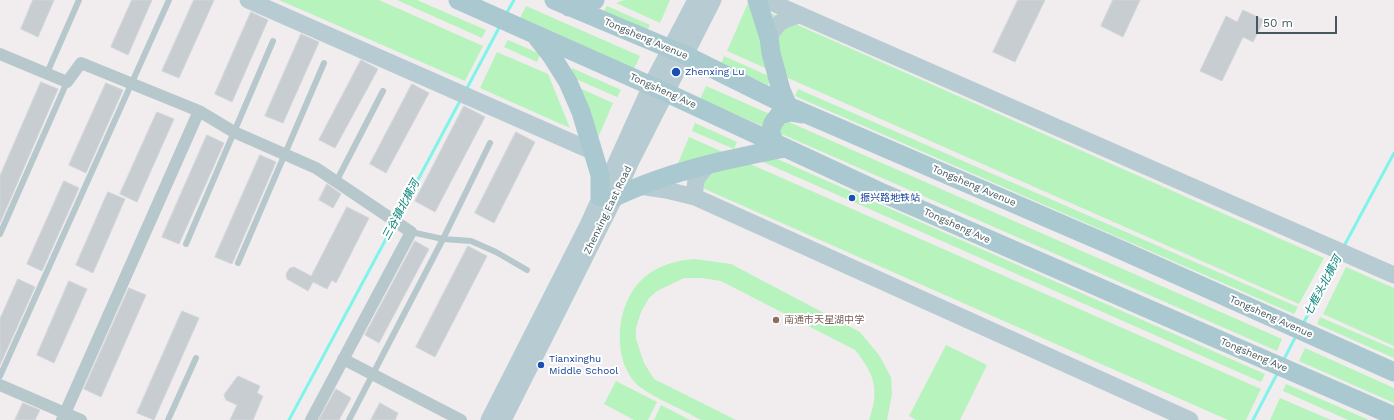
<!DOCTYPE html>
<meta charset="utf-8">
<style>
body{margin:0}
#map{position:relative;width:1394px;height:420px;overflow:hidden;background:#f1edee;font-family:"Work Sans",sans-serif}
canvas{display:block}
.scale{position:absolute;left:1256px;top:16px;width:81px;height:18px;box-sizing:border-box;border:2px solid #44585d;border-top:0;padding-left:5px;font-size:12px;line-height:14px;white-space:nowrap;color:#44585d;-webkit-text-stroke:3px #fff;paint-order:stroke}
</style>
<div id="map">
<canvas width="1394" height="420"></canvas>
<div class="scale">50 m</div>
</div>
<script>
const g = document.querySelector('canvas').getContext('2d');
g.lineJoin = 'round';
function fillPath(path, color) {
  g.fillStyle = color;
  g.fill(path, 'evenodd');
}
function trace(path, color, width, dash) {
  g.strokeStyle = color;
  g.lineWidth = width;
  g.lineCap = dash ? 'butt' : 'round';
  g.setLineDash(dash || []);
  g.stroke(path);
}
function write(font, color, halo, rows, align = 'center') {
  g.font = font + ' "Work Sans","Noto Sans SC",sans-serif';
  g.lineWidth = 4;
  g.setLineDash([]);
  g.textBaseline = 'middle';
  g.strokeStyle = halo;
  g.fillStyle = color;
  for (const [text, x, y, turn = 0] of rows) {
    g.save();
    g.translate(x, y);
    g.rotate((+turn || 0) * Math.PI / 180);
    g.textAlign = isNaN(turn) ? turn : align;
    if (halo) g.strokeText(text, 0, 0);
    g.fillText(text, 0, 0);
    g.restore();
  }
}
const green = new Path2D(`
 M279,0h100l104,46 -18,35z
 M397,0h20l69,30 -4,8z
 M624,0h46l-10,23 -44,-20z
 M748,3l576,255 -25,46 -572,-253z
 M526,6l114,50 -6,13 -114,-51z
 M607,6l43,19 -4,8 -43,-20z
 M508,40l32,14 -3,8 -33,-15z
 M497,52l51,22 22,54 -90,-40z
 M724,56l47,21 -3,8 -47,-21z
 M572,68l49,22 -4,7 -48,-21z
 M575,86l38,17 -16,37z
 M706,86l64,28 -5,13 -65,-28z
 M798,89l500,218 -4,7 -499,-218z
 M782,119l500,220 -5,12 -500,-219z
 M695,123l42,19 -3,7 -42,-18z
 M689,137l572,252 -15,31h-18l-555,-245z
 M766,154l499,220 -4,8 -498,-220z
 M695,259l36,5 129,68 19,23 12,22 1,17 -5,26h-18c11,-30 5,-47 -14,-70l-134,-69 -20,-3h-17l-27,13 -8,7 -8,14 -5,16v11l8,24 10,16 82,41c-11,0 -23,0 -34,0 -5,-1 -11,-6 -16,-8 -14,-7 -30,-14 -43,-23 -5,-3 -10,-8 -13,-13 -9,-14 -11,-31 -10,-47 5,-44 31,-67 75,-70z
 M1346,267l48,21v58l-71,-32z
 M1320,317l74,32v9l-77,-34z
 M946,345l41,20 -27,55h-44l-7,-4z
 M1305,348l89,40v15l-95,-42z
 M616,381l41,21 -9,18h-14l-30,-16z
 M1286,384l83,36h-21l-65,-29z
 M1280,398l51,22h-61z
 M661,405l29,15h-36z`);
const stream = new Path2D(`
 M506,14l8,-14
 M466,90l34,-64
 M397,219l64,-120
 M1344,246l50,-93
 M1303,324l35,-67
 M1283,361l13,-25
 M289,420l105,-196
 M1253,420l25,-48`);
const building = new Path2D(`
 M33,0h21l-16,37 -17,-8z
 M132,0h20l-24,55 -17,-8z
 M194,0h20l-35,78 -17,-7z
 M1018,0h27l-30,62 -22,-10z
 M1113,0h27l-17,37 -22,-11z
 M1243,10l21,10 -11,22 -10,-5 -21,44 -22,-10 26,-55 11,6z
 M251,12l17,8 -36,82 -17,-8z
 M301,34l18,8 -36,81 -18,-7z
 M361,60l17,9 -43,79 -16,-8z
 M41,82l17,7 -58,134v-47z
 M106,83l17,7 -37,83 -17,-8z
 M412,84l17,9 -43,80 -16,-9z
 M464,106l21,11 -50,95 -20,-11z
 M157,112l17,7 -37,83 -17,-8z
 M516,132l19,10 -41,81 -19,-10z
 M207,135l17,8 -45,101 -17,-7z
 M260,155l16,7 -44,102 -17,-7z
 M64,181l15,7 -37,83 -15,-7z
 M327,184l14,10 -8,14 -14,-8z
 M108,192l17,7 -32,74 -17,-8z
 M347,207l22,11 -33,65 -4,-3 -5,9 -14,-7 -5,9 -21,-12 -1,-4 1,-3 3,-4 4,-1 17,9z
 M415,241l14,8 -50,94 -14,-8z
 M468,246l19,10 -52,101 -19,-10z
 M18,279l17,8 -35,78v-46z
 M69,281l18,8 -33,74 -17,-8z
 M129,288l17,7 -45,102 -17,-8z
 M182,311l17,7 -45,102 -17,-7z
 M238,376l22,10 -3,7 6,3 -10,24h-23l7,-15 -11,-5 -2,-5z
 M336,389l15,9 -12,22h-20z
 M23,403l17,7 -5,10h-20z
 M380,403l18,10 -3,7h-24z`);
const lane = new Path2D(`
 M47,73l32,-73
 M336,182l47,-91
 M411,232l32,7 28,2 25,11 31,18
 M0,234l67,-152
 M186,244l87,-203
 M238,263l86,-200
 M0,376l169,-376
 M168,420l28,-62
 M349,420l94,-181 47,-96`);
const street = new Path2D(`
 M0,54l67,28 14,-19 118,48 35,21 82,36 95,64 -100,188
 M343,359l118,61
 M0,385l81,35
 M62,420l137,-309`);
const secondary = new Path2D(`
 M248,0l346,152
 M766,0l628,275
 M769,38c8,-17 14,-18 31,-23
 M639,186l27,4 29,7 495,223
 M695,197c-1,-18 2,-20 14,-33
 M489,420l99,-195 63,-139 45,-86
 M503,420l112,-223 15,-34 83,-163`);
const primary = new Path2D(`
 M458,0l209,93 218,101 509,222
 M554,0l131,55 103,51 322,139 284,127
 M757,0l12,38 2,15 10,37 7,16
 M569,7l26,-7
 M536,36l15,19 17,27 13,30 19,63v22
 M776,144l-6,-11 3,-10 6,-8 11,-3 12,2
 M615,197c40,-19 82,-31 126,-40 15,-3 30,-7 45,-9`);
const markers = [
 [676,72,5,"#1a4fb4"],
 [852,198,4,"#1a4fb4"],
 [776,320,4,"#8d6e63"],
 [541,365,4,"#1a4fb4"]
];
const streetNames = [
 ["Tongsheng Avenue",646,39,23],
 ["Tongsheng Ave",663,91,24],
 ["Tongsheng Avenue",974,186,23],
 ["Zhenxing East Road",608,210,-64],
 ["Tongsheng Ave",957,226,24],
 ["Tongsheng Avenue",1271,317,24],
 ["Tongsheng Ave",1254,355,23]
];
const transitNames = [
 ["Zhenxing Lu",685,72],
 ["振兴路地铁站",860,198],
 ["Tianxinghu",549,359],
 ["Middle School",549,371]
];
const educationNames = [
 ["南通市天星湖中学",784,320]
];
const waterNames = [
 ["三谷镇北横河",401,210,-62],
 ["七框头北横河",1323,286,-62]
];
fillPath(green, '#b7f3bc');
trace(stream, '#7ff4ea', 3);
fillPath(building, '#c7cdd1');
trace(building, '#d1d6da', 1);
trace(lane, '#b7c8cc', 6);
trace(street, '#b7c8cc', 12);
trace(secondary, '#b7ccd2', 17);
trace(primary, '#aac8d0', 19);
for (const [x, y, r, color] of markers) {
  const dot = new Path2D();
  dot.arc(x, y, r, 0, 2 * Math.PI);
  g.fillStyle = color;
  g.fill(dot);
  trace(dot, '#fff', 1.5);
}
write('10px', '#44585d', '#fff', streetNames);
write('10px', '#164399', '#fff', transitNames, 'left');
write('10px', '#785e54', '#fff', educationNames, 'left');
write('italic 11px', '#058378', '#fff', waterNames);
</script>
